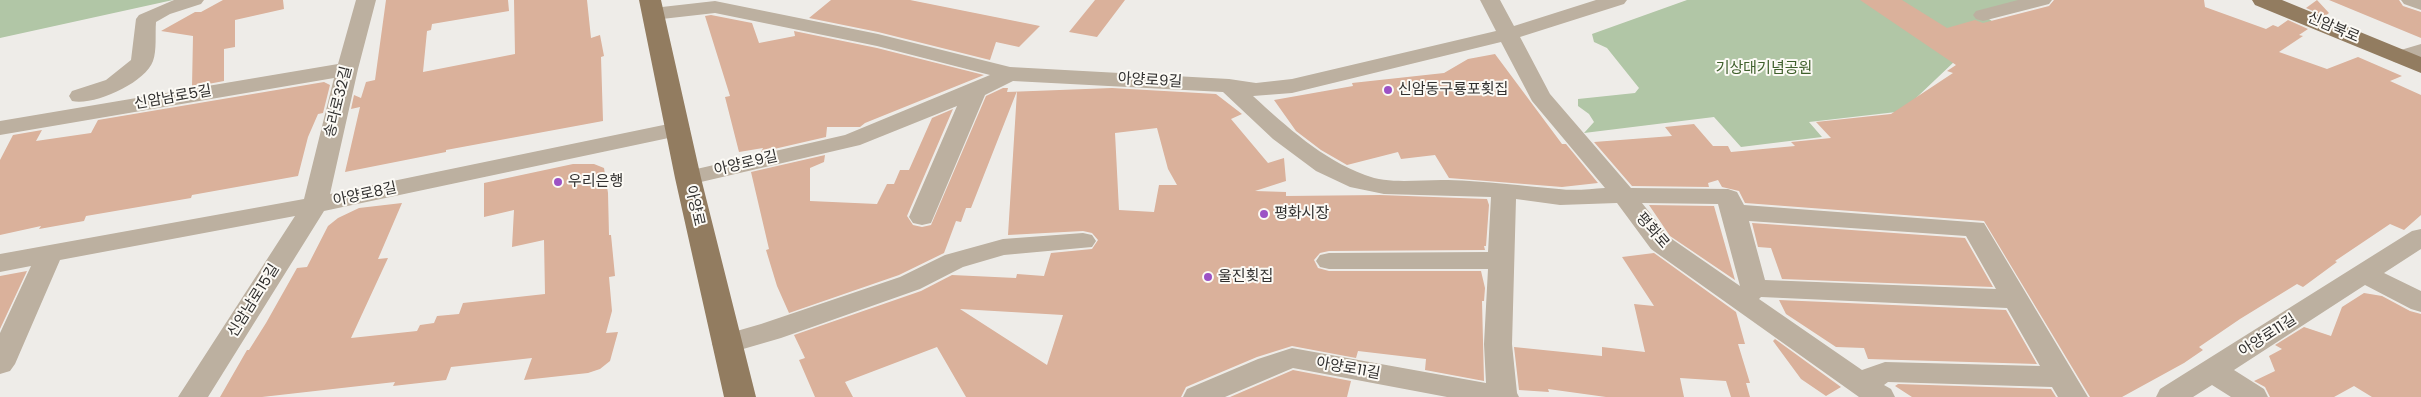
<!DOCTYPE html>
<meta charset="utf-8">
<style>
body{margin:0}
canvas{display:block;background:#eeece8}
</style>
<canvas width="2421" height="397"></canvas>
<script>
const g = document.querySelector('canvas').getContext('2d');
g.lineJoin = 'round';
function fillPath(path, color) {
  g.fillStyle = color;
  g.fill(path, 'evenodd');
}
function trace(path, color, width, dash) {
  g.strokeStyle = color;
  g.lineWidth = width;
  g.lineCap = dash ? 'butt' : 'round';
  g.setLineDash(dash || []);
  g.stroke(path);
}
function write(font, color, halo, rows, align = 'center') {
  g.font = font + ' Poppins,"Noto Sans KR",sans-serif';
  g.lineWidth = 4;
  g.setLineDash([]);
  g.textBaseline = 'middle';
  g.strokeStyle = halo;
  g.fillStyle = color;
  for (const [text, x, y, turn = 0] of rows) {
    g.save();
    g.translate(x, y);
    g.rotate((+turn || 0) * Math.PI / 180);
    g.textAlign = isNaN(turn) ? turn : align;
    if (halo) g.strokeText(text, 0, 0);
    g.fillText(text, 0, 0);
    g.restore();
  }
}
const green = new Path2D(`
 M0,0h173l-173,38z
 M1687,0h353l-59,14 14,9 -79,75 -11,13 -96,11 13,15 -81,10 -27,-30 -130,16 10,-11 -5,-8 -11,-8v-7l57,-6 4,-5 -32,-40 -13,-6 -2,-8z`);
const building = new Path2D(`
 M223,0h60l1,9 -49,11v27l-11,2v32l-32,6 1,-51 -32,-5 34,-19h6z
 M386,0h122l1,11 -77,13 -1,6 -4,1 -4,41 92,-18 -1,-54h73l4,38 9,-3 4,21 -3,1 2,64 -157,29v2l-101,20 15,-65 -9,2 3,-14 7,3 5,-16 9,-2z
 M831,0h79l130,26 -21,21 -23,-5 -6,18 -112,-28 -69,-14z
 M1095,0h30l-28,37 -28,-5z
 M1860,0h42l45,28 28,-8 8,3 66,-17 5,-6h150l1,7 61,22 7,-4 5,2 10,-7 20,9 -9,6 4,1 -24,16 48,17 31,-12 44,19 -12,5 31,14v120l-17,15 -14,-6 -55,37 2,1 -34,25 -6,-3 -57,35 -41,28 4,3 -19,13 -62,34h-32l-106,-176 -239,-18 -6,-12 -17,-4 -4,-7 -10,3 1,4 -77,-1 -38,-44 78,-6 -7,-9 29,-3 19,22h15l3,6 64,-6 -4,-4 40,-4 -15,-16 75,-8 62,-41 -6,-2 9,-6z
 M2317,0l12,13 -4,3 -19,-8z
 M2329,0h70l4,6 18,6v26z
 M711,15l41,8 7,20 36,-7 -1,-5 83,17 107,27 -119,48 -5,4h-33l-1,10 -65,15 2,-4 -24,4 -14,-55 5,-1 -25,-80z
 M1495,54l67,90h4l32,39 -36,4 -113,-9 -14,-23 -34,4 -3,-7 -51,13 -26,-15 -25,-19 -22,-31 79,-14 -1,-3 92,-10 24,-14z
 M324,82l6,3 -7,28 -5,1 -10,23 -10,39 -106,19 -1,3 -105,18 -2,5 -45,8 2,-3 -41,9v-75l13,-25 29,-5 -6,11 55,-8 7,-13z
 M1003,88h5l-1,4 105,-4 104,6 26,20 -11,5 37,44 16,-5 2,23 -31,10 31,1v4l94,-1 107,4 2,6 -3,41h-2l1,4 -156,1 -9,2 -6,7 4,8 11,3h152l4,17 -1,13h-2l2,80 -59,-11 1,-11 -68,-8 -2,7 -64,-12 -35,11 -71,30 -5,10h-215l-29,-50 -92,35 8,15h-38l-16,-37 6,-2 -11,-23 127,-44 31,-16 64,3 1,-4 27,2 7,-23 41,-4 6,-9 -6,-7 -9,-2 -75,4 9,-144 -46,117h-5l-5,14 -5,-1 -12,32 -45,22 -110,38 -12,-27 -11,-36 3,-1 -18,-77 74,-17 -1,7 -14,6v33l67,3 10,-20h7l6,-14h9l23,-52 21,-9 -46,107 6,9 9,2 9,-2 55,-129zM1157,128l11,41 9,16h-18l-5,27 -35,-2 -4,-77zM960,309l103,6 -16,50z
 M573,164h21l10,4 4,25 1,42h2l4,41 -6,1 3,34 -6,22 12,-1 -8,29 -10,8 -12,4 -64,7 8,-22 -81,9 -5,13 -53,6 2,-4 -133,15h-42l27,-47h2l17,-27 31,-55 10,-1 21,-41 10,-8 21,-10 43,-5 -24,56 10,-1 -37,80 66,-7 3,-6 14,-2 3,-7 22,-2 4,-11 82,-9 -1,-54 -32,7 2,-37 -30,7v-34z
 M1649,205l65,1 21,74 -65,-44z
 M1752,223l213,15 28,49 -211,-8 -11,-31 -13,-1z
 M1654,253l82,59 9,32h-7l12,39h-4l4,14h-19l-5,-16 -46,-3 4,19h-78l-58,-8 1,3 -30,-2 -5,-43 88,9v-9l43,5 -11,-48 20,2 -32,-49z
 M27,271l-27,58v-53z
 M2364,293l18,3 28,15 11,3v83h-49l-18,-11 -20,11h-64l-5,-10 -11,-6 21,-10 -6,-15 13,-7 -7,-4 29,-18 27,9 11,-29z
 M1779,300l227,10 31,54 -169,-5 -4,-11 -28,-1 -50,-33z
 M1775,339l66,48 -15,9 -25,-17 -28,-38z
 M1293,370l58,11 -4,16h-117z
 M1898,384l153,5 5,8h-144l-17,-11z`);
const minor = new Path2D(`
 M174,0h30l-3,4 -31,10 -14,8c-1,12 1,28 -3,39 -8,22 -59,45 -81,40l-3,-5 3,-5 34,-11 25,-20 5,-41 3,-4z
 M356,0h20l-18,69 -28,125 348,-72 8,2 4,5 -4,5 -8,2 -354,75 -116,186h-30l117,-181 -235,44 -45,104 -5,7 -10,3v-41l31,-67 -31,6v-18l304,-55 30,-121 -334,57v-14l338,-57z
 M1480,0h20l14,26 82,-26h31l-3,4 -104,33 30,57 81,94 97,1 9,3 7,13 240,18 104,174h-30l-6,-10 -164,-5 -4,3 7,4 4,8h-36l-208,-148 -34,-46 -57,2 -44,-6 -4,145 5,49 2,4h-72l-154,-29 -68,29h-42l4,-8 71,-30 34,-11 194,35 -2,-39 4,-75h-159l-9,-2 -4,-6 4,-6 9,-2 159,-1 3,-55 -107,-3 -34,-7 -34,-16 -43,-32 -50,-47 -210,-11 -28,14 -54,128 -9,2 -9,-2 -4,-6 48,-111 -97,39 -172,40 -9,-2 -3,-5 3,-5 166,-38 145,-60 -113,-29 -162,-33 -62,7 -7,-2 -3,-4 3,-4 7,-2 62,-7 163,33 132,33 219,12 27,4 36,-4 204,-48zM1501,42l31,59 73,87c-15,1 -31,3 -46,1 -37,-3 -73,-8 -111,-9 -26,-1 -58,5 -83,-5 -43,-16 -78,-48 -112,-79l39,-3zM1642,203l76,1 22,82 -71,-49zM1749,221l217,15 30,53 -231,-9zM1761,297l246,11 33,58 -155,-4 -23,8 -103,-71z
 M2018,0h34l-3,4 -66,17 -7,-2 -3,-4 3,-4z
 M2401,0h20v10l-17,-6z
 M2421,44v13l-19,6 -8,-1 -3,-5 3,-5z
 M2421,229v20l-37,24 37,18v21l-10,-3 -46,-24 -131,85 30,19 4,8h-37l-19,-12 -19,12h-37l4,-8 252,-158z
 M1083,233l9,2 4,6 -4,6 -88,8 -41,12 -43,22 -139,49 -55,16 -10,-3 -4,-7 4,-7 45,-13 139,-47 45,-22 58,-16z`);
const major = new Path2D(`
 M639,0h22l40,178 55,219h-32l-49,-219z
 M2252,0h30l139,57v16l-166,-68z`);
const markers = [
 [1388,90,5,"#9c52c5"],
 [558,182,5,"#9c52c5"],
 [1264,214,5,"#9c52c5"],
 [1208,277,5,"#9c52c5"]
];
const streetNames = [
 ["신암북로",2333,28,23],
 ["아양로9길",1150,81,3],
 ["신암남로5길",173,98,-10],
 ["송라로32길",339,102,-76],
 ["아양로9길",746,164,-13],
 ["아양로8길",365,195,-12],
 ["아양로",694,206,77],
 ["평화로",1652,231,49],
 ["신암남로15길",254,301,-58],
 ["아양로11길",2268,336,-33],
 ["아양로11길",1348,369,10]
];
const parkNames = [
 ["기상대기념공원",1764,69]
];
const poiNames = [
 ["신암동구룡포횟집",1398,90],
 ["우리은행",568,182],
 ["평화시장",1274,214],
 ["울진횟집",1218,277]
];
fillPath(green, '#b1c6a6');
fillPath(building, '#dab19b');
fillPath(minor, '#bcb0a0');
fillPath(major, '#927c60');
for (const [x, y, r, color] of markers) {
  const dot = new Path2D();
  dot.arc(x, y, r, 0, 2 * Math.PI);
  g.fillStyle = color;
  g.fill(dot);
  trace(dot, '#fcfaf5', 2);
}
write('15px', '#31302f', '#fcfaf5', streetNames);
write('15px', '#3e5f2b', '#fcfaf5', parkNames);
write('15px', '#31302f', '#fcfaf5', poiNames, 'left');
</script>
